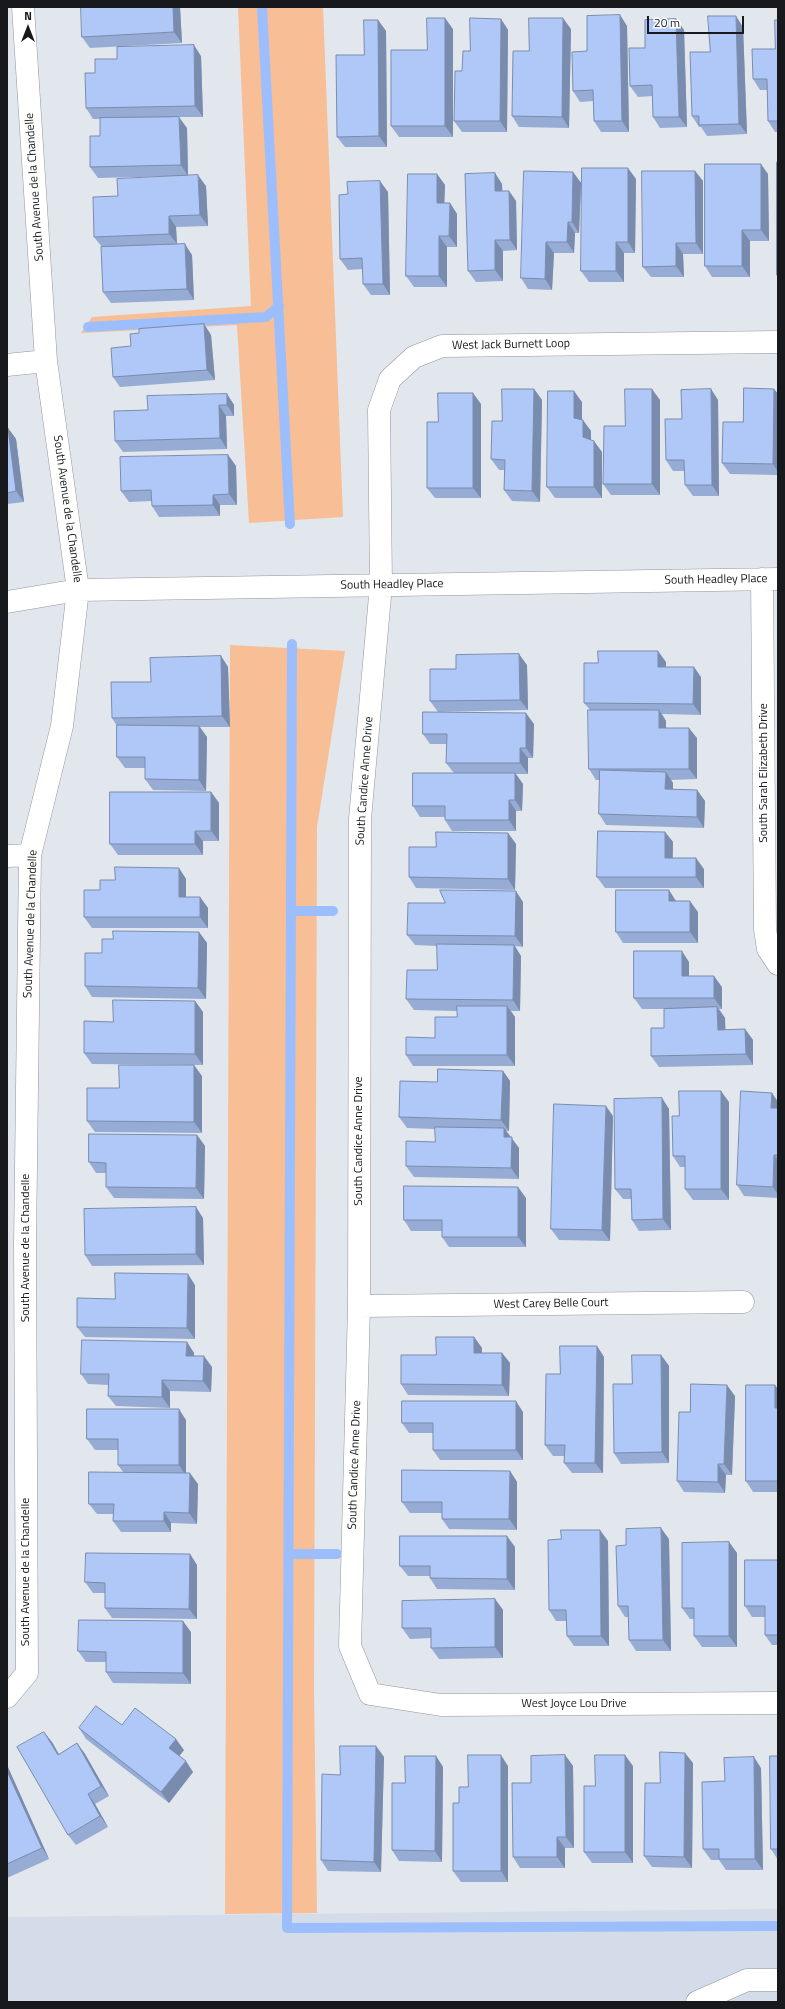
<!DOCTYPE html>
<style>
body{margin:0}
#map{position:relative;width:785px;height:2009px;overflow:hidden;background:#e2e6ed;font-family:"Titillium Web",sans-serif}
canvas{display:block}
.frame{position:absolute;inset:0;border:8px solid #18191c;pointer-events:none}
.north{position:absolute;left:8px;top:8px;width:40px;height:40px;-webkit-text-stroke:3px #fff;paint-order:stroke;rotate:0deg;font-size:11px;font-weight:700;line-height:16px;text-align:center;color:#18191c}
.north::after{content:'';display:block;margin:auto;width:14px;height:18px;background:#18191c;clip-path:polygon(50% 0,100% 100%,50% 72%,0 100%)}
.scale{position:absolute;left:647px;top:16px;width:97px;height:18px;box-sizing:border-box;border:2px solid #18191c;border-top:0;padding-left:5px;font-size:12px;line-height:14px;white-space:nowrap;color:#18191c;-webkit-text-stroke:3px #fff;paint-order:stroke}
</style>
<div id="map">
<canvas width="785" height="2009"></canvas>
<div class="frame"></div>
<div class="north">N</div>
<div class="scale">20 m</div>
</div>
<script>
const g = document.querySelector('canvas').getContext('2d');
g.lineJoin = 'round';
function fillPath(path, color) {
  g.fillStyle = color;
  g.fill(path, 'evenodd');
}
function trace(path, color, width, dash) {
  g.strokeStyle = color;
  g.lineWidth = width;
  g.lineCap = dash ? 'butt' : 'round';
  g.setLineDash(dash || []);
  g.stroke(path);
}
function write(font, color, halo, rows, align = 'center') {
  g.font = font + ' "Titillium Web",sans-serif';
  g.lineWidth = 4;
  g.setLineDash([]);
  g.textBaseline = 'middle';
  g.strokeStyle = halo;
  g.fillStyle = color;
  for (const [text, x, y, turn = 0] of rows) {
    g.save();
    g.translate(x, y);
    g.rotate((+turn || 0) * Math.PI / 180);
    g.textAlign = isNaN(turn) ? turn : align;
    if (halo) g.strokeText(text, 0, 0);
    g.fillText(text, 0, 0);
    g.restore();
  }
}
const built = new Path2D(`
 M778,1909v93h-771v-85z`);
const green = new Path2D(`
 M238,7h85l20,510 -94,6 -12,-198 -156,8 11,-16 159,-11z
 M230,645l115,6 -28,176 -3,862 3,224 -92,1z`);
const stream = new Path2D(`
 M262,7l28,517
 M88,327l178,-10 13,-11
 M292,644l-5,1284 491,-2
 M291,911h42
 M288,1554h49`);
const minor = new Path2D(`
 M778,342l-336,4 -28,11 -24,22 -11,31 2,175 -21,234 -1,487 -9,340 20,48 71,11 337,-2
 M7,365l39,-4
 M762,579l3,350 3,20 10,15
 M7,602l71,-12 700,-11
 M7,856l23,-1
 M359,1306l384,-4
 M7,1697l20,-24 -2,-429 5,-389 32,-129 16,-136 -32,-229 -23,-354
 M697,2002l50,-22h31`);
const wall = new Path2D(`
 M180,7l2,36 -92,5 -8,-11z
 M620,15l7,11 2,106h-28l-7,-11 -1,-20 -13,1 -7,-11z
 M501,19l7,11 -1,102h-45l-8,-11 8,-50 8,-20z
 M676,19l8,11 3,97 -27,1 -7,-11 -1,-21 -14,1 -8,-11 15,-38z
 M378,20l8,11 1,116h-42l-8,-10 27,-82z
 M778,20v112h-3l-7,-11 -1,-31h-7l-7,-11 22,-30z
 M743,27l4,107 -40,2 -6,-9h-2l-7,-11 18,-64z
 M453,29v108h-54l-8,-11 36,-76z
 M571,29l-2,99 -50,-1 -7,-11 17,-65z
 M201,56l2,61h-30l14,11 1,48 18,10 2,40 -32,1 1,17 15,11 2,45 -83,3 -8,-11 -1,-45 -8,-10 24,-41 61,-20 -81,2 -8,-11 10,-31v-17h-7l-7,-11 9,-35z
 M695,171l8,10v73h-20l1,23h-33l-8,-10z
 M573,172l8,11 -2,50h-4l-1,20h-20l-2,37 -24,-1 -7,-11z
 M495,173l7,11v7h7l7,10 1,49 -14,1v30l-27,1 -8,-11z
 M437,174l8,11 -1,18h6l7,11v33h-10v40h-33l-8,-11z
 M768,174l1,67h-19v36h-38l-7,-11z
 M636,179l-1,74h-11v29h-35l-8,-11z
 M388,192l2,103h-19l-8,-11v-15l-15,1 -8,-11z
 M204,324l7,11 4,45 -95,7 -7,-10 26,-44z
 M534,389l8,11 -2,102 -28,-1 -8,-11v-20h-5l-8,-11z
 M711,389l7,11 1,96h-26l-8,-11v-14h-12l-7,-11 16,-41z
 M774,389l4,5v81l-48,-1 -8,-11 21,-41z
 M227,394l7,11v11h-8l1,33 -104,3 -8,-11 33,-31z
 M660,400v95h-49l-8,-11 22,-58z
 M582,402v18l9,11v9l11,12v46h-47l-8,-11z
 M481,404v94h-46l-8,-10 11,-66z
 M7,428h1l8,11 8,63 -17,2z
 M228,455l8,11 1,39h-17v11l-61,1 -7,-11v-5l-23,1 -8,-11z
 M221,656l7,11 2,60h-30l7,10 -1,54 -53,-1 -8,-11v-11h-20l-8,-11v-31l-5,-8 39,-36z
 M666,662v5l35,10v38l-39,-1 4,7v7l31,10v41l-26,1 2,3v6l24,1 8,11 -1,27 -98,-3 -7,-11 1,-34h-4l-7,-11 1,-59 -6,-7z
 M527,665l1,45 -90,2 -8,-11 26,-32z
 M534,724l-1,34h-5v16h-12l7,10 -1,27h-6v20h-64l-7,-11v-3h-25l-7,-11 41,-33 -8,-10 1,-19h-17l-7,-10z
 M211,792l8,11v38h-16v14h-85l-8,-11z
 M665,832l8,10v16l31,11v19h-99l-8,-11z
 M508,833l8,11 -1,46 -99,-2 -7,-11 27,-30z
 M179,868l7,11v18h14l8,11v20h-116l-8,-11 31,-37z
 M523,902v45l-8,-1 6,10 -1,55h-9l4,6v49h-102l-7,-11 29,-17 22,-21v-6l-43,-1 -8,-11 31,-29v-24l-22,-1 -8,-10 38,-32z
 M698,912v31h-75l-7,-11z
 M199,932l8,11 -1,56 -114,-2 -7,-11 28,-47z
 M689,962v14l33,11v22h-3l6,9v12l20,-1 8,11v25l-94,2 -8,-11 13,-28v-19h-22l-8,-11z
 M195,1001l8,11v53l-111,-1 -8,-11 29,-31z
 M503,1071l7,10 -1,50h-3l13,17v31l-105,-2 -8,-11 29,-24v-13l-28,-1 -8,-11 38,-35z
 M202,1076v57l-107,-1 -8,-11 32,-33z
 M772,1093l6,9v96l-34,-2 -7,-11z
 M662,1098l7,11 2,121 -32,1 -7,-11 -1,-21h-8l-8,-10z
 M729,1102v98h-36l-8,-11v-22h-5l-7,-11 6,-40z
 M613,1116l-3,125 -51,-1 -8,-11z
 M197,1135l8,11 -1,53 -90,-1 -8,-11v-14h-10l-7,-11z
 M526,1198v49h-77l-7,-10v-6h-31l-7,-11z
 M203,1218l1,47 -112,1 -7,-11z
 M195,1285v54l-110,-2 -8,-10 38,-28z
 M474,1337l8,11v5h20l8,10 -1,33 -101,-1 -7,-11 35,-29z
 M187,1342l7,11v3l18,11 -1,25 -41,-1v17l-54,-2 -8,-10 1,-11 -21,-1 -7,-10z
 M597,1346l7,11 -1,116h-31l-8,-10v-7h-11l-8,-11 15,-71z
 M661,1355l8,11v97l-48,1 -7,-11 18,-69z
 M778,1389v103h-25l-7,-11z
 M735,1396l-3,79h-6l-1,18 -41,-1 -7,-11 13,-69z
 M523,1412v48h-83l-7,-10v-17h-24l-7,-10z
 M186,1420v53l12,11 -1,40 -26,-1v9h-50l-8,-11v-7h-16l-8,-10 34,-32 -5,-7v-15h-23l-8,-11z
 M510,1471l7,11v48l-68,-1 -7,-10v-6h-32l-8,-11z
 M669,1539l2,112h-35l-7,-11 -1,-23h-3l-7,-11 8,-61z
 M608,1541l1,105h-35l-7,-10 -1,-15h-10l-7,-11z
 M729,1542l8,11v94h-35l-8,-11v-17h-4l-8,-11z
 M515,1547v43l-78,-1 -7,-11v-2h-22l-8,-10z
 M190,1554l7,11v54l-85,-1 -7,-10v-15h-12l-8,-11z
 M778,1560v85h-6l-7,-10v-18h-13l-7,-11z
 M495,1599l8,11v48l-64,1 -8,-11v-10l-21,1 -8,-11z
 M191,1632v52l-78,-1 -7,-11v-10h-20l-8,-11z
 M122,1725l62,25 -5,6 14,16 -24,31 -83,-64 -7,-11z
 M52,1742l7,12 18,-11 8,11 24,42 -14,8 13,23 -32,18 -8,-10z
 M376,1746l8,11 -3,115 -53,-1 -7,-11 19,-85z
 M565,1755l8,11 1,82h-9v20h-45l-7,-11 18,-74z
 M436,1756l7,11 -1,95 -43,-1 -7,-11 13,-67z
 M778,1756v104l-7,-11z
 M693,1763l-1,105 -40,-1 -8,-11z
 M7,1765l42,94 -42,19z
 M508,1766v116h-47l-8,-11 6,-68 9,-16z
 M633,1766v97h-41l-8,-11 11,-66z
 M761,1768l2,102h-37l-7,-10h-8l-8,-11 22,-68z`);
const shadedWall = new Path2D(`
 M173,7h7l2,36 -8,-11z
 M620,15l7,11 2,106 -7,-11z
 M736,16l7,11 4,107 -8,-10z
 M445,18l8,11v108l-8,-11z
 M563,18l8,11 -2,99 -7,-11z
 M501,19l7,11 -1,102 -7,-11z
 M676,19l8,11 3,97 -8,-10z
 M378,20l8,11 1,116 -8,-11z
 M194,45l7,11 2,61 -8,-11z
 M179,117l8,11 1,48 -7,-11z
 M761,164l7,10 1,67 -8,-11z
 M628,168l8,11 -1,74 -7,-11z
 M695,171l8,10v73l-7,-11z
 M573,172l8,11 -2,50 -7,-11z
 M495,173l7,11 1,17 -8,-10z
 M437,174l8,11 -1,29 -7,-11z
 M198,175l8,11 2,40 -8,-11z
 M380,181l8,11 2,103 -7,-11z
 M509,191l7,10 1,49 -7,-10z
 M450,203l7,11v33l-8,-11z
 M169,216l7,11 1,17 -8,-10z
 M568,222l7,11 -1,20 -7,-11z
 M742,230l8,11v36l-8,-11z
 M439,236l8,11v40l-8,-11z
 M495,240l8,11v30l-8,-11z
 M546,242l8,11 -2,37 -7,-11z
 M616,242l8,11v29l-8,-11z
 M676,243l7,11 1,23 -8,-11z
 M185,244l7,11 2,45 -7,-11z
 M204,324l7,11 4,45 -8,-10z
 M534,389l8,11 -2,102 -8,-11z
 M652,389l8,11v95l-8,-11z
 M711,389l7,11 1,96 -7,-11z
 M774,389l4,5v78l-5,-8z
 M574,391l8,11v26l-8,-10z
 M473,393l8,11v94l-8,-10z
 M227,394l7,11v11l-7,-11z
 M219,405l7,11 1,33 -7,-11z
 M583,420l8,11v17l-8,-11z
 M8,428l8,11 8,63 -8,-11z
 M594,441l8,11v46l-8,-11z
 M228,455l8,11 1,39 -8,-11z
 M213,495l7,10v11l-7,-11z
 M658,651l8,11v15l-8,-10z
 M519,654l8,11 1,45 -8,-10z
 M221,656l7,11 2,60 -8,-11z
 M694,667l7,10v38l-8,-11z
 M659,710l7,11v17l-7,-10z
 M526,713l8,11 -1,34 -7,-10z
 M199,726l8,11 -1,54 -7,-11z
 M689,728l8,10v41l-8,-10z
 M520,748l8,10v16l-8,-11z
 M666,772l7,11v17l-8,-11z
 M515,773l8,11 -1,27 -7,-11z
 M697,790l8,11 -1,27 -7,-11z
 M211,792l8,11v38l-8,-10z
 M509,800l7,11v20l-7,-11z
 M195,831l8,10v14l-8,-11z
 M665,832l8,10 -1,27 -7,-11z
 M508,833l8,11 -1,46 -7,-11z
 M696,858l8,11v19l-8,-11z
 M179,868l7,11v29l-7,-11z
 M669,890l7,11h-7z
 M516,891l7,11v45l-8,-11z
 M200,897l8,11v20l-8,-11z
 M690,901l8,11v31l-8,-11z
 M199,932l8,11 -1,56 -8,-11z
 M514,945l7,11 -1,55 -7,-11z
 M682,951l7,11v25l-7,-11z
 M714,976l8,11v22l-8,-11z
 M195,1001l8,11v53l-8,-11z
 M507,1006l8,11v49l-8,-11z
 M717,1007l8,11 1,23 -8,-11z
 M745,1029l8,11v25l-7,-11z
 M194,1065l8,11v57l-8,-11z
 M503,1071l7,10 -1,50 -8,-11z
 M721,1091l8,11v98l-8,-11z
 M772,1093l6,9v16l-7,-10z
 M662,1098l7,11 2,121 -8,-11z
 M606,1106l7,10 -3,125 -8,-11z
 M504,1128l15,20v31l-8,-11 -7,-31z
 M197,1135l8,11 -1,53 -8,-11z
 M774,1155l4,5v35l-5,-8z
 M518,1187l8,11v49l-8,-10z
 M196,1207l7,11 1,47 -8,-11z
 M188,1274l7,11v54l-8,-11z
 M474,1337l8,11 -1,15 -7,-10z
 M187,1342l7,11v14l-8,-11z
 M597,1346l7,11 -1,116 -8,-10z
 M502,1353l8,10 -1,33 -7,-11z
 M661,1355l8,11v97l-7,-11z
 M204,1356l8,11 -1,25 -8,-11z
 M162,1380l8,11v17l-8,-11z
 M727,1385l8,11 -3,79 -8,-11z
 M775,1385l3,4v23l-3,-4z
 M516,1401l7,11v48l-7,-10z
 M179,1409l7,11v56l-7,-11z
 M718,1464l8,11 -1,18 -7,-11z
 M510,1471l7,11v48l-8,-11z
 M190,1473l8,11 -1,40 -8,-11z
 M164,1512l7,11v9l-7,-11z
 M661,1528l8,11 2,112 -8,-11z
 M600,1530l8,11 1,105 -8,-10z
 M507,1536l8,11v43l-8,-11z
 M729,1542l8,11v94l-8,-11z
 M190,1554l7,11v54l-8,-10z
 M495,1599l8,11v48l-8,-11z
 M183,1621l8,11v52l-8,-11z
 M44,1732l8,10 13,24 -7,-11z
 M176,1739l8,11 -7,9 -8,-11z
 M77,1743l8,11 24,42 -8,-10z
 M376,1746l8,11 -3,115 -7,-10z
 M685,1753l8,10 -1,105 -8,-11z
 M501,1755l7,11v116l-7,-11z
 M565,1755l8,11 1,82 -8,-11z
 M625,1755l8,11v97l-8,-11z
 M436,1756l7,11 -1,95 -7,-11z
 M754,1757l7,11 2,102 -8,-11z
 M186,1761l7,11 -24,31 -8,-11z
 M7,1765l42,94 -7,-11 -35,-77z
 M88,1794l7,10 13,23 -8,-11z
 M557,1837l8,11v20l-8,-11z`);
const building = new Path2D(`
 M81,7h92l1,25 -92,5z
 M620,15l2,106h-28l-1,-31 -20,1 -1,-39 15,-1v-35z
 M708,16h28l3,108 -40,1v-9h-7l-2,-64h20z
 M427,18h18v108h-54v-76h36z
 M470,18l31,1 -1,102h-46l1,-50h7l1,-20h7z
 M529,18h34l-1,99 -50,-1 1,-65h16z
 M676,19l3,98h-26l-1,-32 -22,1 -1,-38h16v-28z
 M364,20h14l1,116 -42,1 -1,-82h28z
 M775,20h3v101h-10l-1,-42h-14l-1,-30h23z
 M194,45l1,61 -109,2 -1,-35h10v-14h22v-12z
 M179,117l2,48 -91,2v-31h10v-18z
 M777,162h1v113h-1z
 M705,164h56v66h-19v36h-37z
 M582,168h46v74h-12v29h-35z
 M524,171l49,1 -1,50h-4l-1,20h-21l-1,37 -24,-1z
 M642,171h53l1,72h-20v23l-33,1z
 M495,173v18h14l1,49h-15v30l-27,1 -3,-97z
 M408,174h29v29h13l-1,33h-10v40h-33z
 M198,175l2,40 -31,1v18l-75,3 -1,-40 25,-1 -1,-17z
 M380,181l3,103h-20l-1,-26 -22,1 -1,-64 9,-1 -1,-12z
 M185,244l2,45 -84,3 -2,-45z
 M204,324l3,46 -94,7 -2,-29 20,-2 -1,-12 9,-1v-4z
 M744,388l30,1 -1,75 -51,-1 1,-41h20z
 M502,389h32l-2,102 -28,-1 1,-30 -14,-1 1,-38h10z
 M625,389h27v95h-49l1,-58h21z
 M711,389l1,96h-27l-1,-25h-18l-1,-41h17l-1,-29z
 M548,391h26v27l9,2v17l11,4v46h-47z
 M438,393h35v95h-46v-66h11z
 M227,394v11h-8l1,33 -105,3 -1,-30 34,-1 -1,-14z
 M7,428h1l8,63 -9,2z
 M228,455l1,39 -16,1v10l-61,1 -1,-16 -30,1 -1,-34z
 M598,651h60v16h36l-1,37 -109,-1v-40h14z
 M519,654l1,46 -90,1v-32h26v-14z
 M221,656l1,60 -110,2 -1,-36h40l-1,-24z
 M588,710h71v18h30v41h-100z
 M423,712l103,1v35h-6v15h-74l1,-29h-24z
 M117,725l82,1v54l-54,-1v-22h-28z
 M600,770l66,2 -1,17 32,1v27l-98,-3z
 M413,773h102v27h-6v20h-64v-14h-32z
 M110,792h101v39h-16v13h-85z
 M598,831l67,1v26h31v19h-99z
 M436,832l72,1v46l-99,-2v-30h27z
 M115,867l64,1v29h21v20h-116v-27h16v-10h15z
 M440,890l76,1 -1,45 -108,-1 1,-32h37z
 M616,890h53v11h21v31h-74z
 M113,931l86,1 -1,56 -113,-2v-33h17v-14h11z
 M437,944l77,1 -1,55 -107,-1 1,-29h30z
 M634,951h48v25h32v22h-80z
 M113,1000l82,1v53l-111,-1v-32l29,1z
 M457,1006h50v49h-101v-18l29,1v-21h22z
 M717,1007l1,23 27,-1 1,25 -95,2v-28h13v-19z
 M119,1065h75v57l-107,-1v-33h32z
 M438,1069l65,2 -2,49 -102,-3 1,-36 37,1z
 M679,1091h42v98h-36v-33h-12l-1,-40h7z
 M741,1091l31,2 -1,15h7v47h-4l-1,32 -36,-2z
 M662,1098l1,121 -31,1 -1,-31h-16l-1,-90z
 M554,1104l52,2 -4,124 -51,-1z
 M435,1127l69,1v9h8l-1,31 -105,-2v-25l29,1z
 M89,1134l108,1 -1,53 -90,-1v-24l-17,-1z
 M404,1186l114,1v50h-76v-17h-38z
 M196,1207v47l-111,1 -1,-46z
 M115,1273l73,1 -1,54 -110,-1v-29l38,1z
 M436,1337h38v16h28v32l-101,-1v-29h35z
 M82,1340l105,2 -1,14h18l-1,25 -41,-1v17l-54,-1 1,-22h-28z
 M560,1346h37l-2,117h-31l1,-18h-20l1,-71h14z
 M632,1355h29l1,97 -48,1 -1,-69h19z
 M691,1384l36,1 -3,79h-6v18l-41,-1 2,-69h11z
 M746,1385h29v23h3v73h-32z
 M402,1401h114v49h-83v-27h-31z
 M87,1409h92v56h-61v-26h-31z
 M402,1470l108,1 -1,48h-67v-17h-40z
 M89,1472l101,1 -1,40 -25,-1v9h-51l1,-17h-25z
 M661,1528l2,112h-34l-1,-34h-10l-2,-60 10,-1v-16z
 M561,1530h39l1,106h-34l-1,-26h-17l-1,-70 13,-1z
 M400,1536h107v43l-77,-1v-12h-30z
 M729,1542v94h-35v-28h-12v-65z
 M86,1553l104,1 -1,55 -84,-1v-25l-20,-1z
 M745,1560h33v75h-13v-29h-20z
 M495,1599v48l-64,1v-20h-29v-27z
 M79,1620l104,1v52l-77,-1v-20l-28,-1z
 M96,1706l26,19 13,-17 41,31 -7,9 17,13 -25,31 -82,-64z
 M44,1732l14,23 19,-12 24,43 -13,8 12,22 -32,19 -51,-88z
 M340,1746h36l-2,116 -53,-2 1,-86 18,1z
 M660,1752l25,1 -1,104 -40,-1 1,-73h15z
 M468,1755h33v116h-48v-68h6v-16h9z
 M565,1755l1,82h-9v20h-44l-1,-74h19v-27z
 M595,1755h30v97h-41v-66h11z
 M405,1756h31l-1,95 -43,-1v-67h13z
 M770,1756h8v93h-7z
 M754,1757l1,102h-36v-10h-16l-1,-67 23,-1 -1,-23z
 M7,1771l35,77 -35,16z`);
const streetNames = [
 ["South Avenue de la Chandelle",35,187,-94],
 ["West Jack Burnett Loop",511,345,-1],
 ["South Avenue de la Chandelle",67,509,82],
 ["South Headley Place",716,580,-1],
 ["South Headley Place",392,585,-1],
 ["South Sarah Elizabeth Drive",764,773,-90],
 ["South Candice Anne Drive",365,781,-86],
 ["South Avenue de la Chandelle",31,924,-88],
 ["South Candice Anne Drive",359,1141,-90],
 ["South Avenue de la Chandelle",26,1248,-90],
 ["West Carey Belle Court",551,1304,-1],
 ["South Candice Anne Drive",355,1465,-88],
 ["South Avenue de la Chandelle",26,1572,-90],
 ["West Joyce Lou Drive",574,1704]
];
fillPath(built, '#d4dcea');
fillPath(green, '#f8be95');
trace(stream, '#9dbefd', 10);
trace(minor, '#92959c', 23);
trace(minor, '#fff', 22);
fillPath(wall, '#96acd5');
fillPath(shadedWall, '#7a8cae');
fillPath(building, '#afc8f8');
trace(building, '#7a8cae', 1);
write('12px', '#18191c', '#fff', streetNames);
</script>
